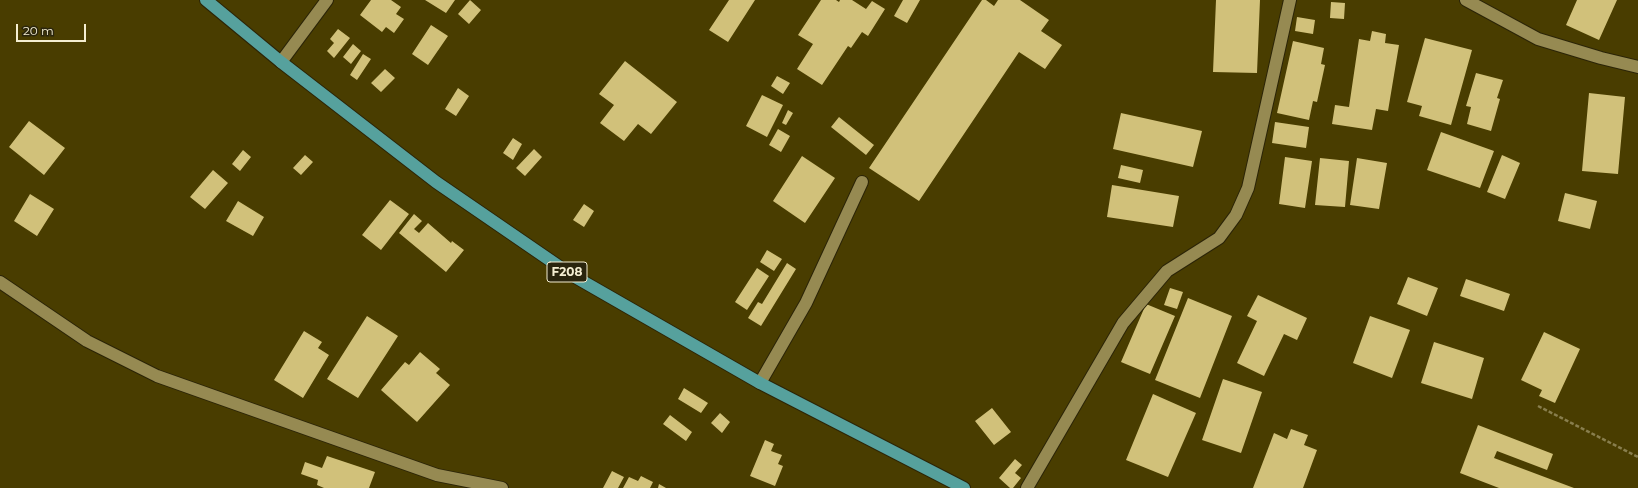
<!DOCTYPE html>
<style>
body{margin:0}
#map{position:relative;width:1638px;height:488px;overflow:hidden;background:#493d00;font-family:Montserrat,sans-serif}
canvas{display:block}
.scale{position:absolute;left:16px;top:24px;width:70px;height:18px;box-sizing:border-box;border:2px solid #f4eed1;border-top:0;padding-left:5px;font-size:12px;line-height:14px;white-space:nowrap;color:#f4eed1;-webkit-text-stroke:3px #2a250d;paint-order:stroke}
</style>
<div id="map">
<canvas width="1638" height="488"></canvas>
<div class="scale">20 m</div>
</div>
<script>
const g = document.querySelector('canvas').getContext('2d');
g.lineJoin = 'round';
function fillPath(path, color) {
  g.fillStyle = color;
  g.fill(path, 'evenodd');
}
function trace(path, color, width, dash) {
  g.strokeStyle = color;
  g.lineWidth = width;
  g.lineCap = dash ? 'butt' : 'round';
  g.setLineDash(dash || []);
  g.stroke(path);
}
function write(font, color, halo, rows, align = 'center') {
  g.font = font + ' Montserrat,sans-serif';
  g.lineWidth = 4;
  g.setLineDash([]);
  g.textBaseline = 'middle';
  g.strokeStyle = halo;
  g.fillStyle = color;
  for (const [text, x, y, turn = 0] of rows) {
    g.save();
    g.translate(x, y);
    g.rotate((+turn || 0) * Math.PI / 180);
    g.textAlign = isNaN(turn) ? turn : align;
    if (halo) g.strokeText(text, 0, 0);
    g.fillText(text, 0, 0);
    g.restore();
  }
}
const building = new Path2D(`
 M371,0h20l10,7 -5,7 8,5 -10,14 -8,-6 -4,5 -22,-17z
 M425,0h30l-9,13z
 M470,0l11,10 -12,14 -11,-10z
 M729,0h26l-27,42 -19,-12z
 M821,0h15l3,2 1,-2h12l14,9 6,-8 13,8 -17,27 -6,-4 -11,16 -3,-2 -26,39 -25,-16 16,-25 -15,-9z
 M903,0h17l-13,23 -13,-7z
 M982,0h4l8,6 4,-6h22l29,20 -8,11 21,14 -17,24 -26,-17 -100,149 -50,-33z
 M1216,0h44l-3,73 -44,-1z
 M1577,0h40l-18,40 -33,-15z
 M1331,2l14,1 -1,16 -14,-1z
 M1297,17l18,3 -2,14 -18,-3z
 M431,25l17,11 -20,29 -16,-11z
 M338,29l12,9 -16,20 -7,-7 7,-8 -4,-4z
 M1372,31l14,3 -1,9 14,2 -11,66 -12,-2 -4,21 -40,-6 3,-19 14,2 10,-68 11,2z
 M1425,38l47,12 -21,75 -32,-9 3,-10 -15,-4z
 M1293,41l31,7 -3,16 4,1 -8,37 -4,-1 -4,19 -32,-7z
 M353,44l8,7 -10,13 -8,-7z
 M363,54l8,5 -14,21 -7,-5z
 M625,61l52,41 -26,32 -13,-10 -14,17 -24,-18 14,-18 -15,-11z
 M385,69l10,9 -14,14 -10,-9z
 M1476,73l27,7 -6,18 3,1 -9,32 -24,-7 4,-17 -5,-1z
 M777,76l13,7 -7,11 -12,-8z
 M458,88l11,8 -13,20 -11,-7z
 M1589,93l36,4 -7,77 -36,-3z
 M762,95l21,10 -16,32 -21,-11z
 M788,110l5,3 -7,12 -4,-2z
 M1121,113l81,18 -9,36 -80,-18z
 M839,117l35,28 -8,10 -35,-28z
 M29,121l36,27 -21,27 -35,-28z
 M1275,122l34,5 -3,21 -34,-5z
 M778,129l12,7 -9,16 -12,-7z
 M1441,132l53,19 -14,37 -53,-18z
 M513,138l9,6 -9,16 -10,-7z
 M534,149l8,8 -17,19 -9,-8z
 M243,150l8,7 -11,14 -8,-7z
 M305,155l8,7 -12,13 -8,-7z
 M1502,155l18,8 -15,36 -18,-7z
 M802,156l33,22 -30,45 -32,-22z
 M1285,157l27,4 -7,47 -26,-4z
 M1320,158l29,3 -4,46 -30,-2z
 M1357,158l30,5 -8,46 -29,-4z
 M1121,165l22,5 -3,13 -22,-5z
 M213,170l15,13 -23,26 -15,-12z
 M1112,185l67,11 -6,31 -66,-10z
 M1565,193l32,8 -7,28 -32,-8z
 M30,194l24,15 -17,27 -23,-15z
 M390,200l19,14 -28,36 -19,-15z
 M238,201l26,16 -11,19 -27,-15z
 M584,204l10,7 -10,16 -11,-7z
 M414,214l8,7 -8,8 5,4 9,-10 23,20 1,-2 12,9 -18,22 -47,-39z
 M767,250l15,9 -8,12 -14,-9z
 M787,263l9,6 -35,57 -13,-8 10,-16 4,2z
 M757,268l12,8 -22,34 -12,-8z
 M1408,277l30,11 -11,28 -30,-12z
 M1466,279l44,15 -6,17 -44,-15z
 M1170,288l13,4 -6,17 -13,-4z
 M1258,295l49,23 -10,22 -13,-6 -20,42 -27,-13 20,-42 -10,-5z
 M1188,298l44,18 -32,82 -45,-18z
 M1146,304l29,12 -25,58 -29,-12z
 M367,316l31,20 -40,62 -31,-19z
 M1370,316l40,14 -18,48 -39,-15z
 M304,331l18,11 -4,6 11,7 -26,43 -29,-18z
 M1544,332l36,17 -25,54 -16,-7 3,-6 -21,-10z
 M1434,342l50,16 -12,41 -51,-16z
 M420,352l20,17 -4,4 14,12 -33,37 -36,-32 24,-28 4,3z
 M1223,379l39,13 -21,61 -39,-13z
 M684,388l24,15 -7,10 -23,-14z
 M1153,394l43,19 -28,64 -42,-17z
 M992,408l19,24 -17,13 -19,-24z
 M720,413l10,9 -8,11 -11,-10z
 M670,415l22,17 -6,9 -23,-17z
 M1478,425l75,29 -6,16 -50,-19 -3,7 80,30h-75l-39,-15z
 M1291,429l17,6 -4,10 13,5 -14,38h-50l21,-55 13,6z
 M765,440l9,4 -3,7 11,4 -4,9 5,2 -8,20 -25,-10z
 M327,456l48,16 -6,16h-45l-7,-3 1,-5 -17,-6 4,-12 17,6z
 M1015,459l7,6 -7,8 6,5 -8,10h-3l-11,-10z
 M612,471l12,6 -6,11h-15z
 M641,476l12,6 -3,6h-27l6,-11 9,4z
 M659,484l7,4h-8z`);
const path = new Path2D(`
 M1538,406l100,51`);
const lane = new Path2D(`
 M760,383l46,-80 56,-121`);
const street = new Path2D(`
 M1466,0l72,39 63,19 37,9
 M281,62l46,-62
 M0,282l87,59 70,35 280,99 65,13
 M1027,488l96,-165 44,-52 52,-33 17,-23 12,-27 42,-188`);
const primary = new Path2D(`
 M206,0l75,62 155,120 134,92 190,109 204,105`);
const shields = [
 [567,272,40]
];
const shieldNames = [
 ["F208",567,272]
];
fillPath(building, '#d1c17a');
trace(lane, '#2b2407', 14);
trace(street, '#2b2407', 14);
trace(primary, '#2b2407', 14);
trace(path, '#887e4d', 2.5, [4, 2]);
trace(lane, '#968a52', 12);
trace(street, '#968a52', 12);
trace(primary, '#56a19d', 12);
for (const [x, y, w] of shields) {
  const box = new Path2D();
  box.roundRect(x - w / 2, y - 10, w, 20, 3);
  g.fillStyle = '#2a250d';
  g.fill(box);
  trace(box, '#f4eed1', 1);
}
write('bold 12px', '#f4eed1', null, shieldNames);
</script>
